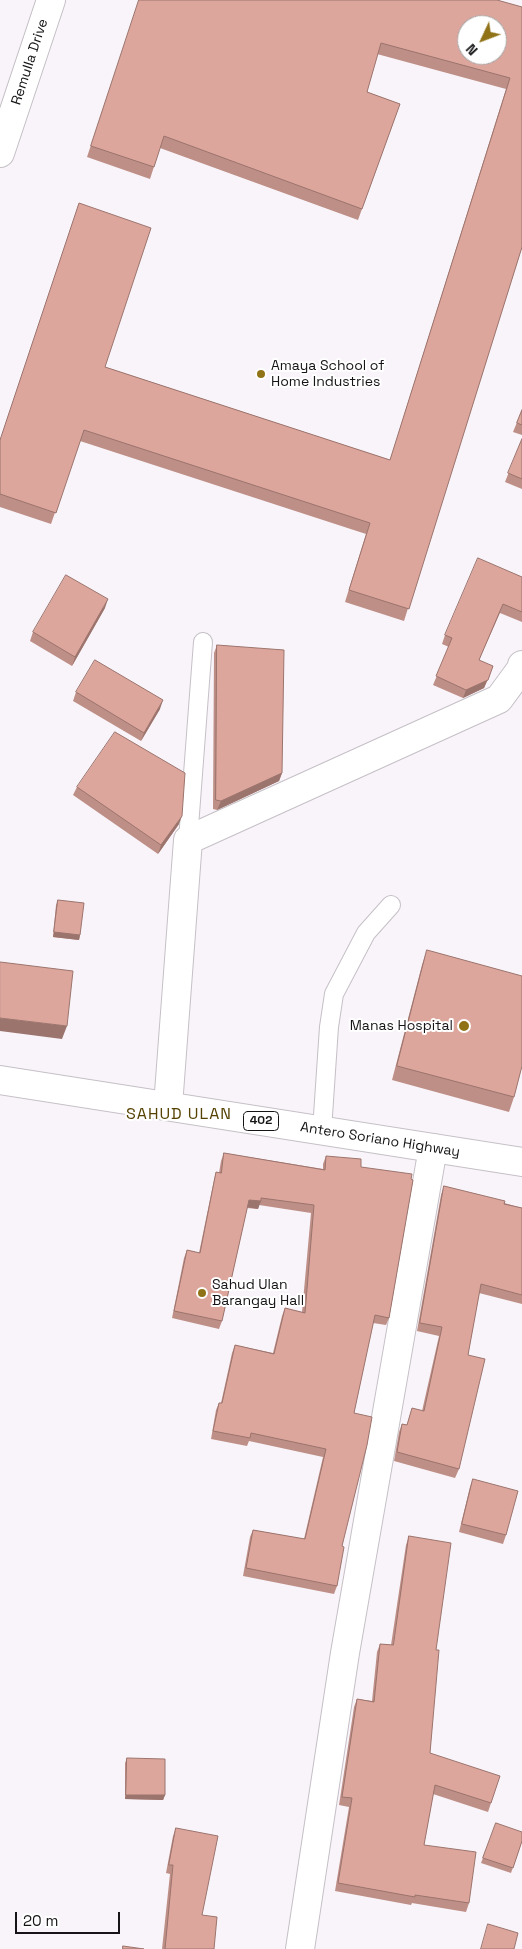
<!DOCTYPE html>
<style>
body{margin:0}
#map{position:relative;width:522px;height:1949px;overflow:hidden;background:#f9f4fa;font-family:"Space Grotesk",sans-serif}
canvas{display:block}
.north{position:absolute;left:457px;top:15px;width:50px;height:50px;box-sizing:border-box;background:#fff;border:1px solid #a2a1a2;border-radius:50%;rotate:227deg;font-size:14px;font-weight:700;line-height:20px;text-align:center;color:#161416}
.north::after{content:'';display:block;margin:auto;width:18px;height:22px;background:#907217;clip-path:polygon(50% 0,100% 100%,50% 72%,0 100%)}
.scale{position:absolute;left:15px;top:1912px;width:105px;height:22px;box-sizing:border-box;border:2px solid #161416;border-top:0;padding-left:6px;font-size:15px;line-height:18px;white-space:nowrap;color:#161416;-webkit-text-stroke:4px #fff;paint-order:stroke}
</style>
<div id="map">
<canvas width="522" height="1949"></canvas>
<div class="north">N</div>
<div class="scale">20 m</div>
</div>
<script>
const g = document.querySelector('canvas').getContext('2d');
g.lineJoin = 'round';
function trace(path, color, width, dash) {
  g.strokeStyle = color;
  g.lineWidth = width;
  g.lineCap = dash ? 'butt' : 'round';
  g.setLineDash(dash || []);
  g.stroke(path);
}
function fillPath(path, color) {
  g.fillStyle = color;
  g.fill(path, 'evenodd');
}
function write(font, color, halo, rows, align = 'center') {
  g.font = font + ' "Space Grotesk",sans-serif';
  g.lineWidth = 4;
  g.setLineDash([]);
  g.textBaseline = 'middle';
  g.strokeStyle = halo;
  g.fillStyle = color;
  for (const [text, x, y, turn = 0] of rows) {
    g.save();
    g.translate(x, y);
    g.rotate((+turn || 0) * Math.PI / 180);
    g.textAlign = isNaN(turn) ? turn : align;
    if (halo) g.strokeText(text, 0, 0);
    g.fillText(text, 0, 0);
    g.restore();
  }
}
const service = new Path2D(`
 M188,840l15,-198
 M322,1130l7,-103 5,-33 32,-61 25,-28`);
const minor = new Path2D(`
 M168,1106l20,-266 311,-141 22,-30 1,-4
 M300,1949l45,-296 88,-505`);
const secondary = new Path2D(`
 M0,153l51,-153`);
const primary = new Path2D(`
 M0,1080l522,82`);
const wall = new Path2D(`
 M139,0l383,7v240l-118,374 -59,-19 21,-68 -286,-93 -29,83 -51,-17v-68l105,-72 285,93 116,-371 -129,-35 -10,38 33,12 -42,116 -198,-72 -10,31 -63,-22z
 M522,410v25l-9,-3z
 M522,439v50l-17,-7z
 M522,577v45l-22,-9 -21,47 11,15 -6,13 -21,10 -30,-13 16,-38 -7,-3 3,-9z
 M105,608l-33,58 -42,-25 3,-9z
 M217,645l65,128 -3,8 -62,29 -4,-1 1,-156z
 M76,692l84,17 -19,32 -68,-40z
 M77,787l102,37 -21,30 -85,-59z
 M58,900l22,35 -1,5 -26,-3 3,-32z
 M427,950l87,147 -5,15 -117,-32 30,-115z
 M224,1153l99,16v-5l3,-8 35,11 28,151 -3,7 -13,-2 -19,90 -12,133 -5,40 -3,8 -91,-18 7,-39 3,-7 51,9 19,-82 -74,-16 -2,5 -36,-7 5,-29 3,-7h2l11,-50 3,-8 38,8 9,-37 3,-8 17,4 9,-99 -52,-8 -1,4 -11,-1 -25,113 -3,8 -47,-11 12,-60 3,-8 12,3 15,-73 2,-8 3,1 2,-12z
 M444,1186l78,22v96l-43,-11 -11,62 -9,114 -4,9 -61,-17 5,-29 3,-8 5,1 5,-17 10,3 17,-75 -22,-5 24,-136z
 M473,1479l33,56 -3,9 -44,-12 11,-45z
 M409,1536l27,114 -6,103 61,50 -3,9 -55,-18 -9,51 45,58 -3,9 -54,-9 -1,2 -76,-14 14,-84 -10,-2 15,-98 3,-8 15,2 5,-49 3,-8 11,1 15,-100z
 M127,1758l38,37 -2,5 -38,-1v-36z
 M496,1823l26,18 -11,32 -30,-10z
 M176,1828l26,87 12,34h-52l8,-75 -4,-1 7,-37z`);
const shadedWall = new Path2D(`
 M108,599l-3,9 -33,58 3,-9z
 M493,666l-9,22 -21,10 3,-8z
 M163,700l-3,9 -19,32 3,-8z
 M282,773l-3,8 -62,29 4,-9z
 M182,816l-3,8 -21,30 3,-9z
 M54,932l26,3 -1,5 -26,-3z
 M0,1018l67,8 -5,13 -62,-8z
 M249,1200l12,1 -3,8 -12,-2z
 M126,1795h39l-2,5 -38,-1z`);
const building = new Path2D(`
 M139,0h358l25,7v240l-113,362 -60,-19 21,-67 -286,-93 -28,83 -56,-19v-54l79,-237 72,25 -46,139 285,93 120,-382 -129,-35 -14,49 33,12 -38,105 -198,-73 -10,31 -63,-21zM467,25h30v30h-30z
 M522,410v15l-5,-2z
 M522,439v40l-14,-6z
 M478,558l44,19v35l-19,-8 -24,56 14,6 -5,14 -22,10 -30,-14 16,-38 -7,-3z
 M66,575l42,24 -33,58 -42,-25z
 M217,645l67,5 -2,123 -61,28 -5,-1z
 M95,660l68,40 -19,33 -68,-41z
 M115,732l70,41 -3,43 -21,29 -84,-58z
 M58,900l26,3 -4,32 -26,-3z
 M427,950l95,26v90l-8,31 -117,-31z
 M0,962l73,9 -6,55 -67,-8z
 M224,1153l101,17 1,-14 35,3v8l51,7 -1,5 2,1 -24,138 -14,-3 -21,98 18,4 -5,28 -25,101 2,1 -7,39 -91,-18 7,-38 52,9 21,-90 -75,-16 -1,5 -37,-7 6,-28h3l13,-58 39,9 11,-46 20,5 9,-108 -53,-7v3l-12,-1 -27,121 -48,-10 13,-61 13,3 16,-81 5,1z
 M444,1186l61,15 -1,3 18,4v87l-41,-11 -13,71 17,4 -26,110 -62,-17 5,-28 5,1 5,-17 12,3 18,-84 -22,-4z
 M473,1479l45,12 -12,44 -44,-11z
 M409,1536l42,7 -15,107h3l-9,103 70,23 -9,27 -56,-18 -11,60 52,7 -7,51 -54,-8v2l-77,-14 14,-85 -10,-1 15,-98 17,3 6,-58 13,1z
 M127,1758l38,1v36h-39z
 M496,1823l26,9v9l-9,27 -30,-10z
 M176,1828l42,8 -16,79 15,2 -3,32h-49l8,-84h-4z
 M488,1924l30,9 -4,16h-33z
 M123,1946l21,3h-21z`);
const markers = [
 [261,374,5,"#907217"],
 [464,1026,6,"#907217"],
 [202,1293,5,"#907217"]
];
const shields = [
 [261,1121,35]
];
const shieldNames = [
 ["402",261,1121]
];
const streetNames = [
 ["Remulla Drive",30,62,-72],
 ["Antero Soriano Highway",380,1140,9]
];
const poiNames = [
 ["Amaya School of",271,366],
 ["Home Industries",271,382],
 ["Manas Hospital",453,1026,"right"],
 ["Sahud Ulan",212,1285],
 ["Barangay Hall",212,1301]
];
const quarterNames = [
 ["SAHUD ULAN",179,1115]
];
trace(service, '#c5c0c6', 20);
trace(minor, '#c5c0c6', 30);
trace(secondary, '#c5c0c6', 30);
trace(primary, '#c5c0c6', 30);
trace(service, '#fff', 18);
trace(minor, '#fff', 28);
trace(secondary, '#fff', 28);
trace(primary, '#fff', 28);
fillPath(wall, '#be8f86');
fillPath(shadedWall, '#9b746d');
fillPath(building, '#dda69c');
trace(building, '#9b746d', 1);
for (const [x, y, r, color] of markers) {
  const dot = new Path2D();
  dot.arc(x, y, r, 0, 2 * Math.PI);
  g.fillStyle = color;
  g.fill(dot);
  trace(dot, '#fff', 2);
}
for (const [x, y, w] of shields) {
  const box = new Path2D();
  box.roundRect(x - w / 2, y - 9.5, w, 19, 4);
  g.fillStyle = '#fff';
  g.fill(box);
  trace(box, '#161416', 1);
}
write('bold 12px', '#161416', null, shieldNames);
write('14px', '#161416', '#fff', streetNames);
write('14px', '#161416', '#fff', poiNames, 'left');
g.letterSpacing = '1px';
write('16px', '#554100', '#fff', quarterNames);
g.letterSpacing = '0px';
</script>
